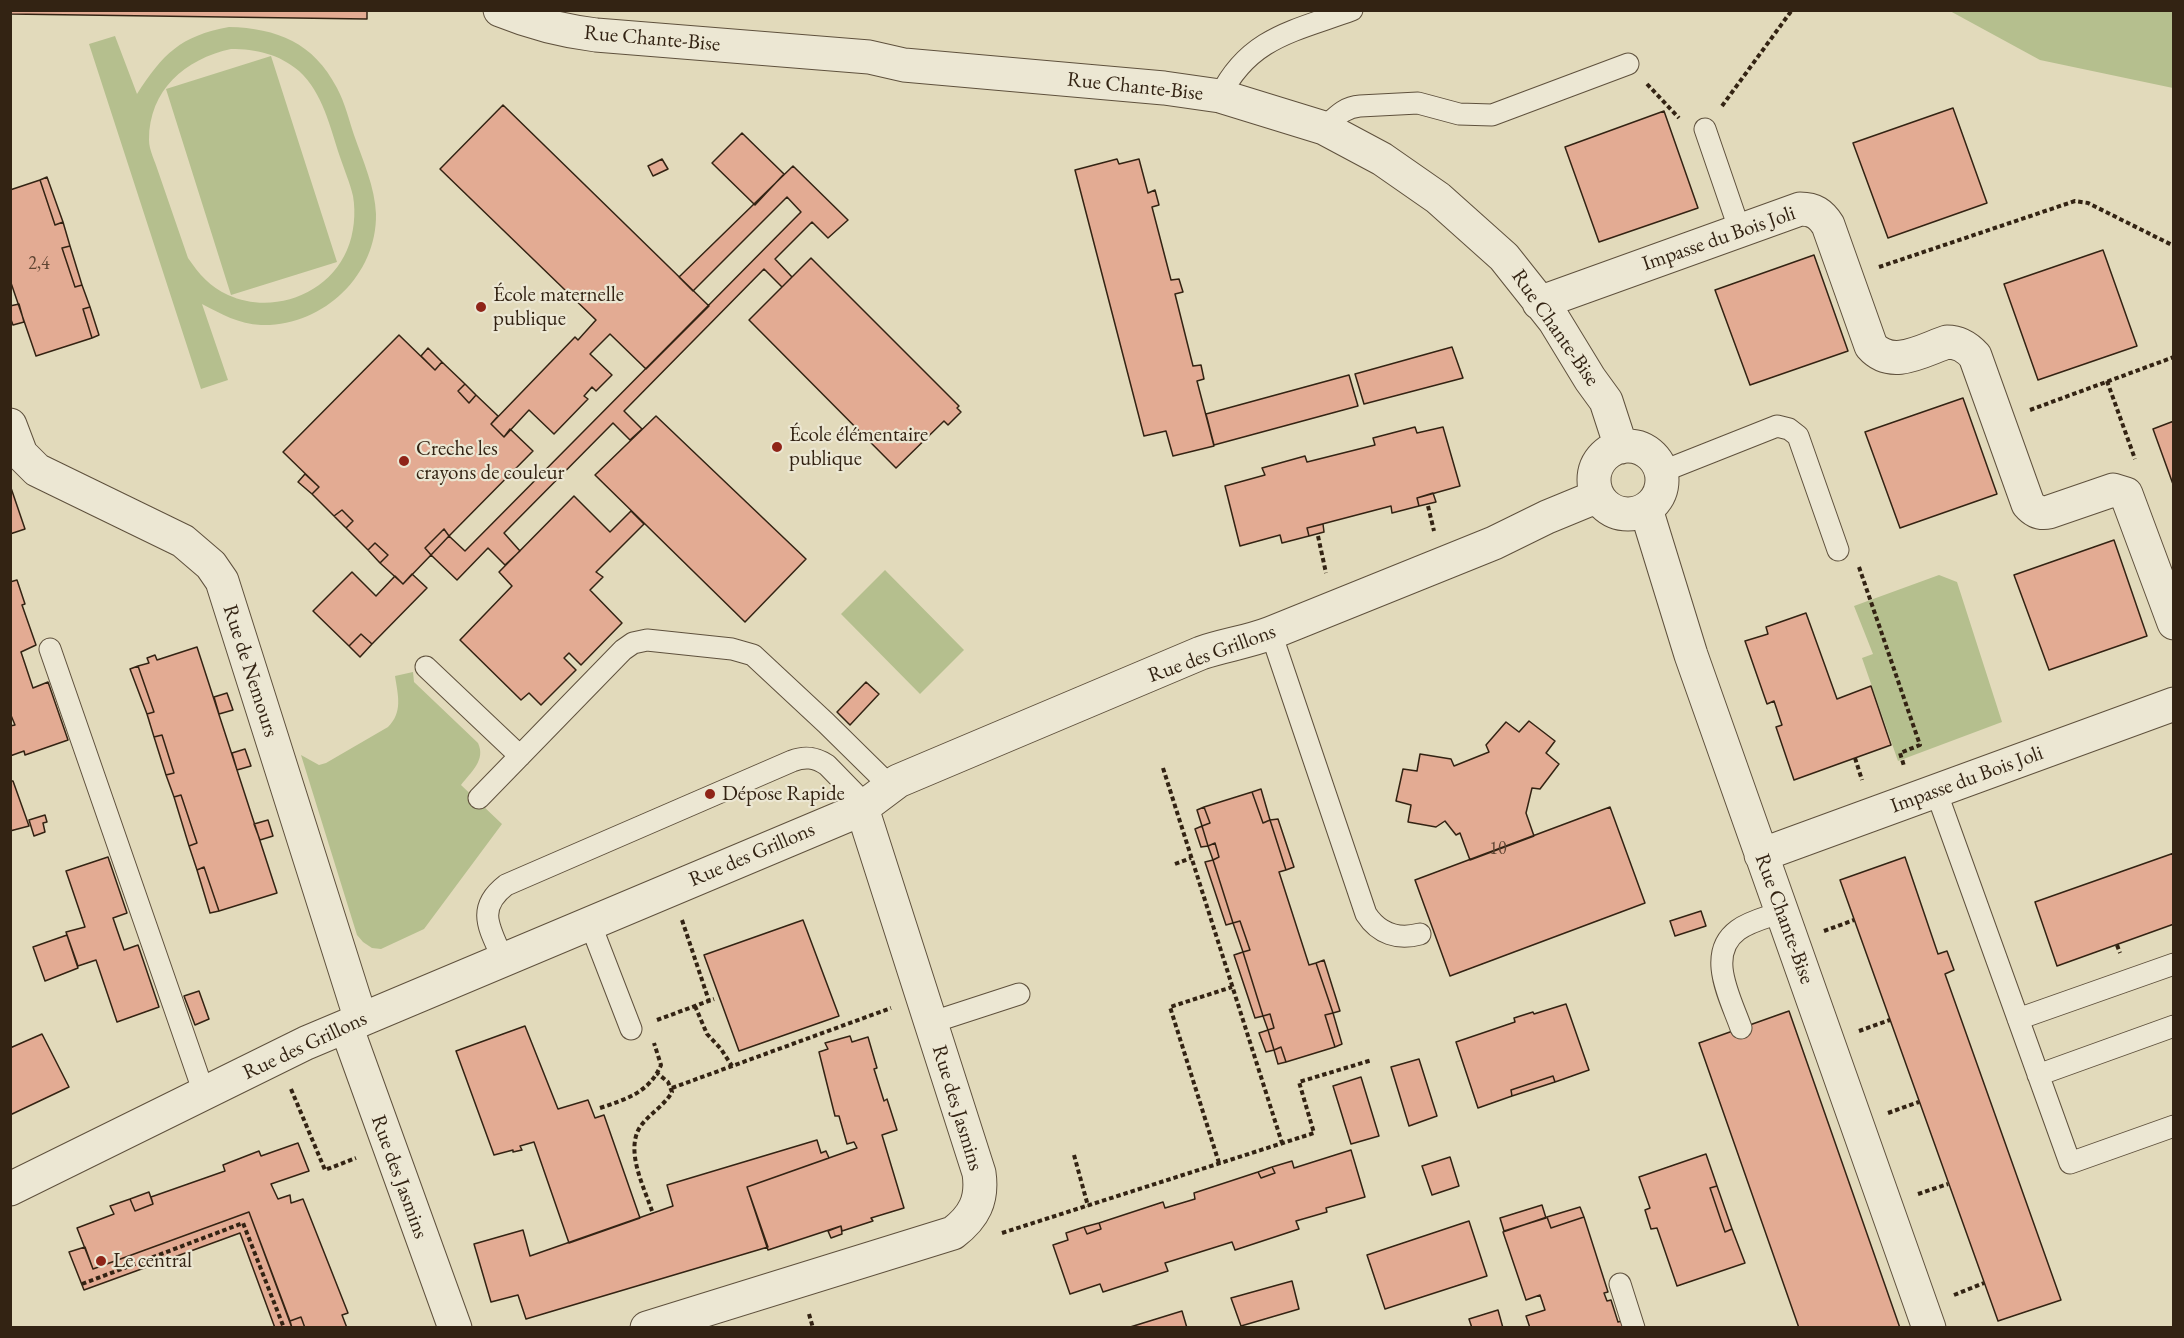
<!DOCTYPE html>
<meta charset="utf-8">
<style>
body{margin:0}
#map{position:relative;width:2184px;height:1338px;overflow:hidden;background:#e2dabb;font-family:"EB Garamond",serif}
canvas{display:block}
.frame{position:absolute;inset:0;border:12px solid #332313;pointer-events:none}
</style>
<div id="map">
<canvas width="2184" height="1338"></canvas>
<div class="frame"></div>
</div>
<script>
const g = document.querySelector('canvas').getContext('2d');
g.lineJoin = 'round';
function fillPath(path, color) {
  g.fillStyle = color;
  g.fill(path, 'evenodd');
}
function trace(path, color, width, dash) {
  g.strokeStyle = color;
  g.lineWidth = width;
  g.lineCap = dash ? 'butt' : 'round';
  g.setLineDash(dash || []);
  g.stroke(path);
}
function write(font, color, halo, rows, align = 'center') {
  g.font = font + ' "EB Garamond",serif';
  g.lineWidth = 4.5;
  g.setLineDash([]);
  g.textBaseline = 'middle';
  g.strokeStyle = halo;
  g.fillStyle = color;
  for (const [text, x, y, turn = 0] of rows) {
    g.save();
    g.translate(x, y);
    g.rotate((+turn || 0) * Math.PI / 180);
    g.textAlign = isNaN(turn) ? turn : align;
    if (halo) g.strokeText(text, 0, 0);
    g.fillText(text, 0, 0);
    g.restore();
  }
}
const green = new Path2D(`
 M1950,11h223v77l-133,-28z
 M229,27c48,1 85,16 108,61 8,15 12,32 17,47 9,26 21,52 22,79 1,62 -54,113 -115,111 -22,-1 -40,-11 -59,-21l26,76 -27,9 -112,-345 26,-8 22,58c26,-40 43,-58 92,-67zM231,49c25,0 48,5 68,22 24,22 31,56 41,86 4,12 10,26 13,39 3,17 1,38 -6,54 -19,45 -75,65 -119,45 -18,-8 -29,-21 -40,-37 -10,-29 -20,-58 -30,-87 -3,-10 -9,-21 -9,-31 0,-50 36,-81 82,-91z
 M271,56l66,206 -106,33 -65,-206z
 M885,570l79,80 -44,44 -79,-80z
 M1939,575l18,7 45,140 -104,39 -36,-103 11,-4 -19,-48z
 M413,672l1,10 64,61c8,17 -7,29 -17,42l41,39 -78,105 -43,20 -9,-1 -9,-6 -6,-7 -56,-180 18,10 7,-2 62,-36c15,-15 10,-31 7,-51z`);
const building = new Path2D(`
 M10,10h357v9l-357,-5z
 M503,105l206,201 -63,63 -36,-35 -20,20 22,21 -16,16 -4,-4 -8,9 4,3 -34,35 -25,-24 -25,27 -13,-13 84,-87 3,3 18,-20 -156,-151z
 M1953,108l34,95 -99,35 -35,-95z
 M1664,111l34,97 -99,34 -34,-95z
 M742,133l42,41 -29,31 -43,-42z
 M662,159l6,10 -15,7 -5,-10z
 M1117,159l2,5 20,-5 9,34 7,-3 4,15 -7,2 19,73 8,-1 4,13 -8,2 18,72 8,-1 3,14 -7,2 17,65 -41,10 -7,-25 -22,5 -69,-266z
 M793,166l55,54 -20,18 -16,-16 -37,37 17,18 -10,10 -18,-18 -140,142 18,18 -12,11 -17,-17 -109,110 16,18 -15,14 -17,-17 -31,32 -26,-25 18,-19 16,15 336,-339 -14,-15 -94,94 -14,-14z
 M47,177l16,45 -8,3 -15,-45z
 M40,180l15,45 8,-3 7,24 -8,2 13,39 7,-2 8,22 -7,2 9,29 -56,18 -26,-76v-90z
 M70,246l12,39 -7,2 -13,-39z
 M2103,250l34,96 -99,34 -34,-96z
 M1814,255l34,96 -98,34 -35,-95z
 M811,258l148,148 -2,2 4,4 -13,13 -4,-4 -48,47 -147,-148z
 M19,304l5,18 -11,3 -3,-8v-11z
 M90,307l9,28 -7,3 -9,-29z
 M399,335l36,35 7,-8 23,22 -7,7 11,12 7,-8 22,21 -7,8 13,13 6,-8 23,22 -84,85 -5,-7 -19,19 6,7 -28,29 -23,-21 8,-8 -13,-12 -7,7 -22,-22 7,-7 -11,-11 -8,6 -22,-22 7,-7 -36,-35z
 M1452,347l11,31 -99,26 -9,-30z
 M428,348l14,14 -7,8 -14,-14z
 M1349,375l9,31 -144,39 -8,-31z
 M465,384l11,11 -7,8 -11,-12z
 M1963,398l34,96 -97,34 -35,-96z
 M656,416l150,143 -61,63 -150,-147z
 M2174,421v66l-21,-58z
 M1415,427l2,6 26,-6 17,59 -43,12 2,8 -27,7 -1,-7 -84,22 2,8 -27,7 -2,-8 -40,11 -15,-60 40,-11 -3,-7 43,-12 2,6 68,-17 -2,-7z
 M305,474l14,13 -7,7 -14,-12z
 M10,485l15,44 -15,5z
 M1433,493l3,9 -17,4 -2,-8z
 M574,496l36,36 21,-21 13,13 -48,48 7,5 -13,13 32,33 -41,42 -12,-12 -5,5 12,12 -35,35 -12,-12 -8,7 -61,-60 52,-54 -13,-14z
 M342,510l11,11 -7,7 -12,-12z
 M1323,524l1,8 -15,4 -2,-8z
 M444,529l5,7 -18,19 -6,-7z
 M2114,540l33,96 -98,34 -35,-95z
 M375,543l13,12 -8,8 -12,-13z
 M352,572l24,24 19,-20 8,8 9,-10 15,14 -55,56 -11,-10 -12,12 -36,-35z
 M17,580l8,24 -3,1 14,40 -15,7 12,36 15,-6 20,58 -43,15 -1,-4 -14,5v-30l5,-1 -5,-12v-131z
 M1806,613l31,86 34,-13 20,59 -97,35 -18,-53 6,-2 -8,-24 -7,3 -22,-63 23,-7 -2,-7z
 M361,634l11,10 -12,13 -11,-11z
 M197,647l80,246 -58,18 -15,-44 -7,3 -8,-24 8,-3 -16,-48 -7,2 -8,-22 8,-2 -12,-38 -8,2 -7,-23 7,-2 -16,-46 11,-3 -2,-5 8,-3 2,5z
 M138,666l16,46 -7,2 -17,-45z
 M866,682l13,12 -29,31 -13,-13z
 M227,693l6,17 -14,4 -5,-17z
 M1529,721l26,20 -9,12 13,11 -19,25 -8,-1 -6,25 8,23 -64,24 -10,-27 -4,2 -11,-14 -9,6 -28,-5 3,-17 -15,-4 7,-32 14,2 3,-17 31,5 3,7 35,-14 -3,-7 20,-23 13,10z
 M162,735l12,38 -8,2 -12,-38z
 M245,749l6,17 -14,4 -5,-17z
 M10,781h3l16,45 -19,5z
 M1261,789l9,31 -7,3 -11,-31z
 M1252,792l11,31 7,-3 16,50 -7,2 30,93 7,-2 17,50 -8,2 10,32 -49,15 -5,-15 -7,3 -6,-20 6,-2 -4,-14 -7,2 -20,-64 7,-2 -10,-29 -7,2 -20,-63 6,-3 -4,-14 -7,3 -6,-20 8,-3 -6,-16z
 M181,795l16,48 -8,3 -15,-49z
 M1204,807l6,16 -8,3 -5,-16z
 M1610,807l35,96 -195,73 -35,-96z
 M45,815l2,7 -4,1 2,9 -11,4 -5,-16z
 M1278,819l16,48 -8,3 -16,-50z
 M268,820l5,16 -13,4 -6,-16z
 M1202,826l6,20 -7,1 -6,-18z
 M1215,843l4,14 -6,3 -5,-14z
 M2174,853v71l-117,42 -22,-64z
 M108,857l19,56 -14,5 11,32 14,-5 21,62 -42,15 -21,-62 -18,6 -12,-34 19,-5 -19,-56z
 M1905,857l33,97 9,-3 7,19 -9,4 116,326 -63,21 -158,-441z
 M1213,860l20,63 -7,2 -21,-63z
 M204,867l15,44 -9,2 -13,-43z
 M1701,911l5,15 -31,10 -5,-15z
 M803,920l36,96 -100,35 -35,-96z
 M1240,921l10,29 -7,2 -10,-29z
 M67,935l11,33 -33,13 -12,-34z
 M1243,952l20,64 -8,2 -21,-63z
 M1324,960l16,51 -7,2 -17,-50z
 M199,991l10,28 -14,6 -11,-29z
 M1566,1004l23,66 -34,12 -2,-6 -42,14 1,6 -34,12 -22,-66 59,-20 -1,-4 19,-6 1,2z
 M1789,1011l111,317h-101l-100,-285z
 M1333,1013l9,31 -7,3 -10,-32z
 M1270,1014l4,14 -6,2 -5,-14z
 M525,1026l33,83 30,-9 7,18 9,-3 36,103 -71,25 -35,-101 -14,4 2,4 -9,2v-2l-19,5 -38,-104z
 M1268,1030l6,20 -8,2 -7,-19z
 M42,1034l27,53 -59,28v-67z
 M850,1036l2,6 16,-5 9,31 -3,1 10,32 3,-2 10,31 -15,5 22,73 -33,10 2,3 -31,10 -1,-5 -73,24 -21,-63 110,-39 -3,-6 -7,2 -8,-28h-4l-16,-64 9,-3 -3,-6z
 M1281,1047l5,15 -8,2 -4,-14z
 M1419,1059l18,57 -28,10 -18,-59z
 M1553,1076l2,6 -43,14 -1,-6z
 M1361,1077l18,59 -28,8 -18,-58z
 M817,1140l4,13 5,-2 3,7 -82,29 21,60 -242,72 -8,-24 -27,7 -17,-58 49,-14 7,26 143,-50 -6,-21z
 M298,1143l11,28 -38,13 7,15 12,-4 1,8 12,-4 45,114 -6,2 5,13h-42l-4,-11 -11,4 -41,-109 -156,57 -16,-41 37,-14 -4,-8 20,-7 5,12 18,-7 -2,-7 74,-26 -2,-6 36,-14 2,5z
 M1351,1150l14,47 -39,11 1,4 -31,9 3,8 -64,21 -3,-8 -67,21 3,8 -65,21 -3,-8 -30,10 -17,-49 15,-5 -2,-7 18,-6 3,7 14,-5 -2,-6 64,-21 2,6 30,-9 -1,-6 64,-21 3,6 14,-5 -3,-6 20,-6 2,7z
 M1706,1154l11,32 -7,2 15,44 7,-3 13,34 -68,23 -20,-58 -6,1 -6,-19 5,-2 -11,-31z
 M1450,1157l9,29 -27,9 -10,-29z
 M1272,1167l3,6 -14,5 -3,-6z
 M1717,1186l15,43 -7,3 -15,-44z
 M149,1192l4,12 -18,7 -5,-12z
 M1542,1205l4,13 -42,13 -4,-13z
 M1580,1207l4,10 -33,11 -4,-11z
 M249,1212l43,116h-17l-35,-95 -156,57 -15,-38 16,-5 8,22z
 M1547,1217l4,11 33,-11 24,75 -4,1 3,8 4,-1 7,22 8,-2 2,8h-98l-4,-12 19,-6 -5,-15 -14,5 -23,-68z
 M1469,1221l18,55 -102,33 -18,-54z
 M1099,1223l2,6 -14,5 -3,-7z
 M841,1226l1,8 -11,4 -3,-7z
 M1292,1281l7,28 -58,17 -10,-28z
 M1498,1310l5,18h-31l-3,-9z
 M1182,1311l5,17h-60z
 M301,1317l4,11h-13l-2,-7z`);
const path = new Path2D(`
 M1085,10h14
 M1647,84l32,34
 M1722,106l70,-96
 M1879,267l196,-66 13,2 86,43
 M2107,381l28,78
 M2030,410l144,-53
 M1428,506l6,25
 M1318,536l8,37
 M1859,567l61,178 -20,8 4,13
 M1855,758l7,22
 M1163,768l119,375
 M1175,864l16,-6
 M682,920l27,81
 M1824,931l30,-11
 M2117,945l3,8
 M695,1006l12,28 14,15 11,17
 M657,1020l57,-21
 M1859,1031l31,-11
 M672,1088l219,-80
 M291,1089l34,81 31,-12
 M600,1108c26,-9 49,-15 61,-43l-7,-22
 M1888,1113l31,-11
 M1074,1155l14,51
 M1219,1163l-49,-156 62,-20
 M1918,1194l30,-10
 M652,1211c-8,-24 -27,-60 -12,-84 9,-13 24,-21 32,-35l-4,-10 -11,-9
 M1002,1233l312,-100 -15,-51 73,-22
 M82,1284l161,-61 41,105
 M1954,1295l30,-12
 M809,1314l4,14`);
const service = new Path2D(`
 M1220,96c29,-59 75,-65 132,-86
 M1324,128c12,-11 20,-21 36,-22l58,-3 41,11 33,1 136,-51
 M1705,129l35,102
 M1661,472l116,-46 12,3 9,7 40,114
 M1271,633l95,281c13,20 32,26 54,20
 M50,649l154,444
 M426,667l94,89
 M1936,791l134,372 104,-37
 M479,798l144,-148 10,-7 14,-3 85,9 21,6 73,68 64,63
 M590,923l41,106
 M503,959c-13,-30 -28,-50 3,-74l286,-124c13,-5 23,-4 35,4l39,40
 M2018,1019l156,-55
 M930,1023l89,-29
 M1741,1028c-10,-29 -36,-74 -3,-98 12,-9 30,-13 44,-18
 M2038,1075l136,-49
 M1620,1284l14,44`);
const minor = new Path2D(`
 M500,10c32,13 63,21 96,25l273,22 35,8 260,23 56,8 104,32 58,31 56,39 66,59 50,63 36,59 16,22 15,46
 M1539,303l261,-94c14,0 21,5 28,16l43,121c21,24 52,4 76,-4 12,0 20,5 28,14l53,148c6,7 12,10 21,8l64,-22 13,4 48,129
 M10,425l11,29 16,16 146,71 28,24 11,16 139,439
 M1594 480a34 34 0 1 1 68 0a34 34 0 1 1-68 0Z
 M1646,509l45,146 238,673
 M1761,855l413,-151
 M346,1026l109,302
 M10,1189l296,-146 542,-228 18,-10 32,-24 303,-128c23,-8 47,-11 70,-20l223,-90 53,-26 51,-21
 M647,1328l306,-95c21,-16 30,-33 26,-60l-117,-365`);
const markers = [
 [481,307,6,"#8f2418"],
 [777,447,6,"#8f2418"],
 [404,461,6,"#8f2418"],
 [710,794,6,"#8f2418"],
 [101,1261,6,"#8f2418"]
];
const numberNames = [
 ["2,4",39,264],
 ["10",1498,849]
];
const streetNames = [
 ["Rue Chante-Bise",652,39,5],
 ["Rue Chante-Bise",1135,87,6],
 ["Impasse du Bois Joli",1719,239,-19],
 ["Rue Chante-Bise",1555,328,55],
 ["Rue des Grillons",1212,654,-20],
 ["Rue de Nemours",250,671,72],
 ["Impasse du Bois Joli",1967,780,-20],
 ["Rue des Grillons",752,855,-23],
 ["Rue Chante-Bise",1784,919,70],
 ["Rue des Grillons",305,1046,-25],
 ["Rue des Jasmins",957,1108,73],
 ["Rue des Jasmins",399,1177,70]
];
const poiNames = [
 ["École maternelle",493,295],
 ["publique",493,319],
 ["École élémentaire",789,435],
 ["publique",789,459],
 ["Creche les",416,449],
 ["crayons de couleur",416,473],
 ["Dépose Rapide",722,794],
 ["Le central",113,1261]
];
fillPath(green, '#b5bf8e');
fillPath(building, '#e3ab93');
trace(building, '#332313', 1.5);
trace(service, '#5f513d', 23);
trace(minor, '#5f513d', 35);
trace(path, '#332313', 4, [4.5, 3]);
trace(service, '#ece7d3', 21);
trace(minor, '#ece7d3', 33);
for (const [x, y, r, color] of markers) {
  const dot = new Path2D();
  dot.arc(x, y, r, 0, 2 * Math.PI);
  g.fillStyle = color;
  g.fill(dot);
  trace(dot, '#ece7d3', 2);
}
write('18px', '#5f4533', null, numberNames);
write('21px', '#332313', '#ece7d3', streetNames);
write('21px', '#332313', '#ece7d3', poiNames, 'left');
</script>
